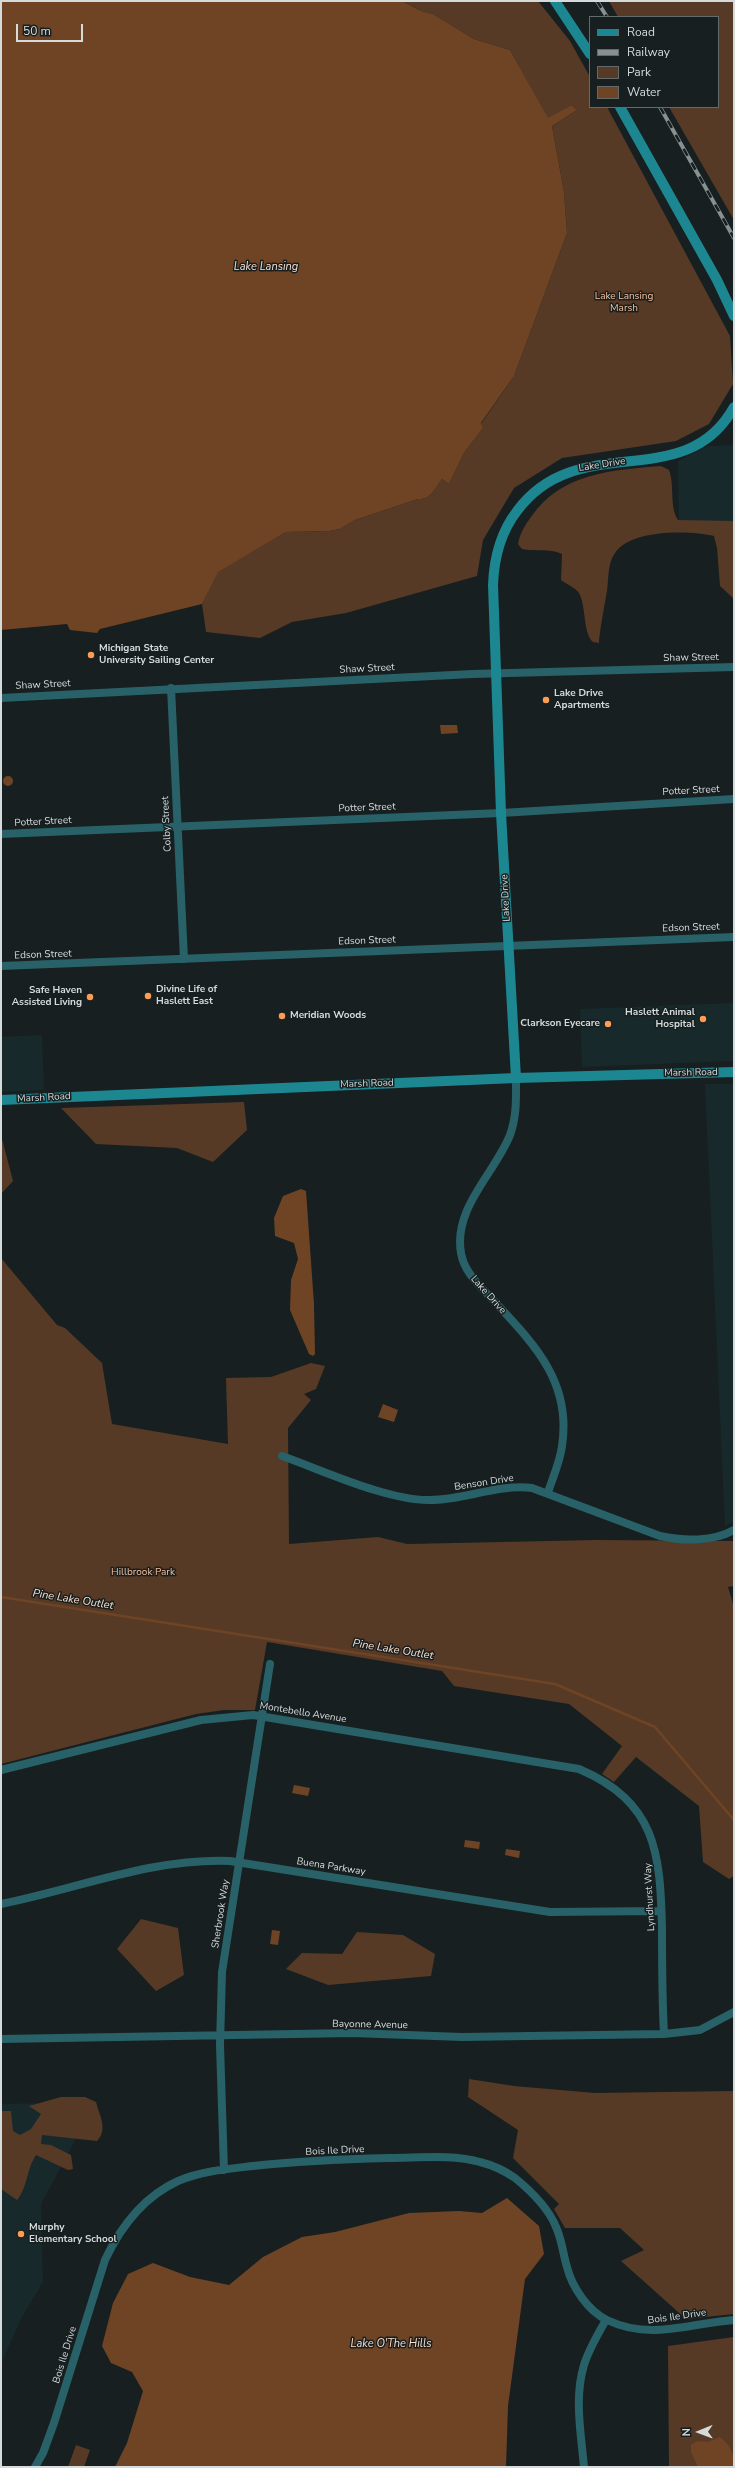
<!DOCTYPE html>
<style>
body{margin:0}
#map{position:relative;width:735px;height:2468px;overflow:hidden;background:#171f20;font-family:"Nunito Sans",sans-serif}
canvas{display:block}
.frame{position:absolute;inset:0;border:2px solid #d5dbdb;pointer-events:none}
.legend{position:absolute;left:589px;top:16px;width:130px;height:92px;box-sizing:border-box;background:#171f20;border:1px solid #636a6b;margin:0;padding:5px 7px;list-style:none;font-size:12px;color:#d5dbdb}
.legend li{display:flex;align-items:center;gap:8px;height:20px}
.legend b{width:20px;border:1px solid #636a6b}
.north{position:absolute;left:679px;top:2412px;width:40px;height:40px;-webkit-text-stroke:3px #171f20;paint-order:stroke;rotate:269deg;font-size:11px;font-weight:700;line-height:16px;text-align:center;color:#d5dbdb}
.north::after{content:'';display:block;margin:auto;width:14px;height:18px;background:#d5dbdb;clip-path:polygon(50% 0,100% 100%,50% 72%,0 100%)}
.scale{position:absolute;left:16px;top:24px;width:67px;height:18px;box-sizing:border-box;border:2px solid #d5dbdb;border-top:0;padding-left:5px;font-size:12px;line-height:14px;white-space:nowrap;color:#d5dbdb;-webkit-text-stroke:3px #171f20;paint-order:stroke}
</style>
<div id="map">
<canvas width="735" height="2468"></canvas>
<div class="frame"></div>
<ul class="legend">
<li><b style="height:5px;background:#1d8791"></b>Road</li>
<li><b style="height:5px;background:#899090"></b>Railway</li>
<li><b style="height:11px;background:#563a26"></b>Park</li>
<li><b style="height:11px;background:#6e4425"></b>Water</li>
</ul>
<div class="north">N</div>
<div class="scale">50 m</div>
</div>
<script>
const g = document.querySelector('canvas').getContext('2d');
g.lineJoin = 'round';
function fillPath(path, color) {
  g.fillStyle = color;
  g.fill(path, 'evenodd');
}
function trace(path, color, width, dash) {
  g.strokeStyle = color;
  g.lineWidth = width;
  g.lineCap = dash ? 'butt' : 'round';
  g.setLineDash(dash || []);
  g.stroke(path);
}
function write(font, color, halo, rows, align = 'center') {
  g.font = font + ' "Nunito Sans",sans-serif';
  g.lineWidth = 3;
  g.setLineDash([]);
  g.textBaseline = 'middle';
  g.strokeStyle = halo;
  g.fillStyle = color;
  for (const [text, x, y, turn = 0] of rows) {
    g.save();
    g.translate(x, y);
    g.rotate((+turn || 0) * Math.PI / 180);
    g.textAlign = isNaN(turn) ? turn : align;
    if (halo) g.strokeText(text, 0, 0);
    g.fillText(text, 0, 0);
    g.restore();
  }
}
const built = new Path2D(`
 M734,445v121l-12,-43 -43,1 -1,-63 30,-15z
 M734,1003v58l-152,6 -2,-58z
 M42,1035l2,55 -43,2v-55z
 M705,1084h29v438l-9,4z
 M96,2102l-55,102 2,78 -22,37 -20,45v-260z`);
const green = new Path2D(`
 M402,1h136l32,40 20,36v30h17l123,229 3,48 -24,40 -33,17 -114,17 -48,30 -31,52 -6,36 -131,37 -54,9 -32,16 -54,-6 -4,-28 15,-32 69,-40 44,-1 10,-2 15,-9 63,-21c13,1 17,-11 24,-20l7,5 15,-31 19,-25 -2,-4 33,-48 53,-143 -3,-41 -12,-66 25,-16 -5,-5 -24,14 -38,-69 -36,-11 -41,-25 -12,-3z
 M609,1h125v219l-65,-113h49v-90h-100z
 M661,466l8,4c6,16 0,36 9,50l56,1v78l-14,-13 -3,-38 -3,-12c-24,-6 -84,-7 -99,17 -8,11 -6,26 -8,38 -3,17 -6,32 -8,49v3l-6,-1c-10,-8 -7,-37 -14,-49 -3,-5 -13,-9 -18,-13l1,-26c-12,-6 -27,-2 -40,-5l-4,-5c2,-11 7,-19 13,-27 30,-44 81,-47 130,-51z
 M244,1102l3,28 -34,32 -36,-14 -81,-4 -35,-36z
 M1,1135l12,46 -12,13z
 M1,1258l56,67 8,3 37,35 10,61 116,20 -2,-66 45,-1 40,-14 14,3 -9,23 -12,5 7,6 -23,28 1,116 89,-7 29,7 189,-4 138,1v45l-6,1 6,20v269l-5,3 -26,-17 -4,-56 -63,-49 -22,25 -12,-8 20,-28 -53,-42 -115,-18 -12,-15 -175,-29 -12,68h-31l-28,4 -195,50z
 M141,1919l37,9 6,47 -28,16 -39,-42z
 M357,1932l46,3 32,19 -4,22 -103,9 -42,-16 16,-16 40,1z
 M469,2079l45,7 81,7 139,-2v223l-48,5 -65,-58 23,-11 -24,-22h-55l-11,-19 5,-5 -46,-46 5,-28 -50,-33z
 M61,2097h24l11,5c4,15 12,27 1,39l-55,-6 -1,9 10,1 20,10 2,14 -5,1 -32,-15c-10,15 -8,32 -19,45l-16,-11v-78h10l2,20 7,4 11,-6 10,-15 -12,-8z
 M734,2337v130h-65l-1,-121z
 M76,2445l14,5 -6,17h-16z`);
const water = new Path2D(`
 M1,1h401l19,10 12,3 41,25 36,11 38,68 24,-13 5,5 -25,16 12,66 3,41 -53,143 -33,47 2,5 -19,25 -15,31 -7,-5c-7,9 -11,21 -24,20l-63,21 -15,9 -10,2 -44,1 -68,40 -16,32 -102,25 -3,4 -27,-3 -3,-6 -66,6z
 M440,725h17l1,8 -17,1z
 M3 781a5 5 0 1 1 10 0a5 5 0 1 1-10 0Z
 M301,1189l5,2 8,113 1,50 -2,2 -4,-2 -19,-44 1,-30 7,-21 -4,-16 -19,-7 -1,-18 9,-22z
 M383,1404l15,6 -4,12 -16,-5z
 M294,1785l16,3 -2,8 -16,-3z
 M465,1840l15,2 -1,7 -15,-2z
 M506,1849l14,2 -1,7 -14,-3z
 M272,1930l8,1 -2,14 -8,-1z
 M507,2198l32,28 5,28 -19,25 -17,127 -2,61h-391l12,-24 16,-52 -11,-19 -21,-9 -9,-17 11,-43 15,-29 25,-11 37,14 39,8 34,-28 39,-20 33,-5 74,-19 50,-2 23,2z
 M720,2437c11,9 14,16 14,30h-36l-7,-15v-7l6,-4 11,1z`);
const stream = new Path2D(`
 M1,1597l554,87 100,43 79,93`);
const street = new Path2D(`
 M171,688l13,271
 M1,698l471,-24 262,-7
 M1,834l500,-21 233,-14
 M1,966l733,-29
 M516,1078c0,19 1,38 -6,57 -15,38 -57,73 -49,118 3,19 18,32 31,46 41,44 80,82 70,147 -2,16 -9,31 -14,46
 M282,1456c40,14 106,45 148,44 34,0 67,-16 102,-12l128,48c23,5 53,6 74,-6
 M1,1770l200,-50 52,-5 326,54c77,33 81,83 83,158 0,36 0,71 2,107
 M1,1904c76,-15 150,-46 229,-43l320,51 111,-1
 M1,2039l352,-6 109,4 202,-3 36,-4 34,-18
 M224,2170l-4,-125 2,-73 48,-308
 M35,2467l8,-14 11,-30 51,-163c16,-34 38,-63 73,-79 24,-10 49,-12 75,-15 45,-5 91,-7 136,-8 30,0 63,-4 91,4 12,3 25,9 35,16 16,13 33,29 41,49 6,13 7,27 11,40 5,20 21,44 40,53 44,21 82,3 127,0
 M584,2467c-3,-34 -10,-69 0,-102 5,-16 14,-31 22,-45`);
const secondary = new Path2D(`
 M555,1l35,53
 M620,107l97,173 17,36
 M516,1078l-15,-265 -8,-228c1,-27 7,-52 24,-74 61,-83 168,-15 217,-104
 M1,1100l515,-22 218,-6`);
const rail = new Path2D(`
 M597,1l10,16
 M660,107l74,131`);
const markers = [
 [91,655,4,"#fd9c55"],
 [546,700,4,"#fd9c55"],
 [148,996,4,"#fd9c55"],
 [90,997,4,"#fd9c55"],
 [282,1016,4,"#fd9c55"],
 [703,1019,4,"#fd9c55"],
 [608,1024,4,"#fd9c55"],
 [21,2234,4,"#fd9c55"]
];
const parkNames = [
 ["Lake Lansing",624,297],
 ["Marsh",624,309],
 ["Hillbrook Park",143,1573]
];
const streetNames = [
 ["Lake Drive",602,465,-9],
 ["Shaw Street",691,658,-1],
 ["Shaw Street",367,669,-3],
 ["Shaw Street",43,685,-3],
 ["Potter Street",691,791,-3],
 ["Potter Street",367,808,-2],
 ["Potter Street",43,822,-3],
 ["Colby Street",167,824,-93],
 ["Lake Drive",506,898,-93],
 ["Edson Street",691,928,-2],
 ["Edson Street",367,941,-2],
 ["Edson Street",43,955,-2],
 ["Marsh Road",691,1073,-1],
 ["Marsh Road",367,1084,-2],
 ["Marsh Road",44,1098,-3],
 ["Lake Drive",488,1295,48],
 ["Benson Drive",484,1483,-9],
 ["Montebello Avenue",303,1713,9],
 ["Buena Parkway",331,1867,9],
 ["Lyndhurst Way",650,1897,-93],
 ["Sherbrook Way",221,1914,-81],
 ["Bayonne Avenue",370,2025,1],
 ["Bois Ile Drive",335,2151,-3],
 ["Bois Ile Drive",677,2317,-8],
 ["Bois Ile Drive",65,2355,-73]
];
const poiNames = [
 ["Michigan State",99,649],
 ["University Sailing Center",99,661],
 ["Lake Drive",554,694],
 ["Apartments",554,706],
 ["Divine Life of",156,990],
 ["Haslett East",156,1002],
 ["Safe Haven",82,991,"right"],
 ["Assisted Living",82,1003,"right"],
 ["Haslett Animal",695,1013,"right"],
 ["Hospital",695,1025,"right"],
 ["Meridian Woods",290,1016],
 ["Clarkson Eyecare",600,1024,"right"],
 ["Murphy",29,2228],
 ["Elementary School",29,2240]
];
const waterNames = [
 ["Lake Lansing",266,267],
 ["Pine Lake Outlet",73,1600,9],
 ["Pine Lake Outlet",393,1650,9],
 ["Lake O'The Hills",391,2344]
];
fillPath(built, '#18292b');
fillPath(green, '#563a26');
fillPath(water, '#6e4425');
trace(stream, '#6e4425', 2.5);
trace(street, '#286167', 8);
trace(secondary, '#1d8791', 10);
trace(rail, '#899090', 4);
trace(rail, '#171f20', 2.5, [8]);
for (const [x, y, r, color] of markers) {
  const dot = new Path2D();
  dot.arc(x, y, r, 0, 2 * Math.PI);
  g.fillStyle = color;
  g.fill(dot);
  trace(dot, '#171f20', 1.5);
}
write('10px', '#f8bf99', '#171f20', parkNames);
write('10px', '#d5dbdb', '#171f20', streetNames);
write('bold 10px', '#d5dbdb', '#171f20', poiNames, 'left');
write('italic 11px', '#fbddca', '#171f20', waterNames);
</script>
